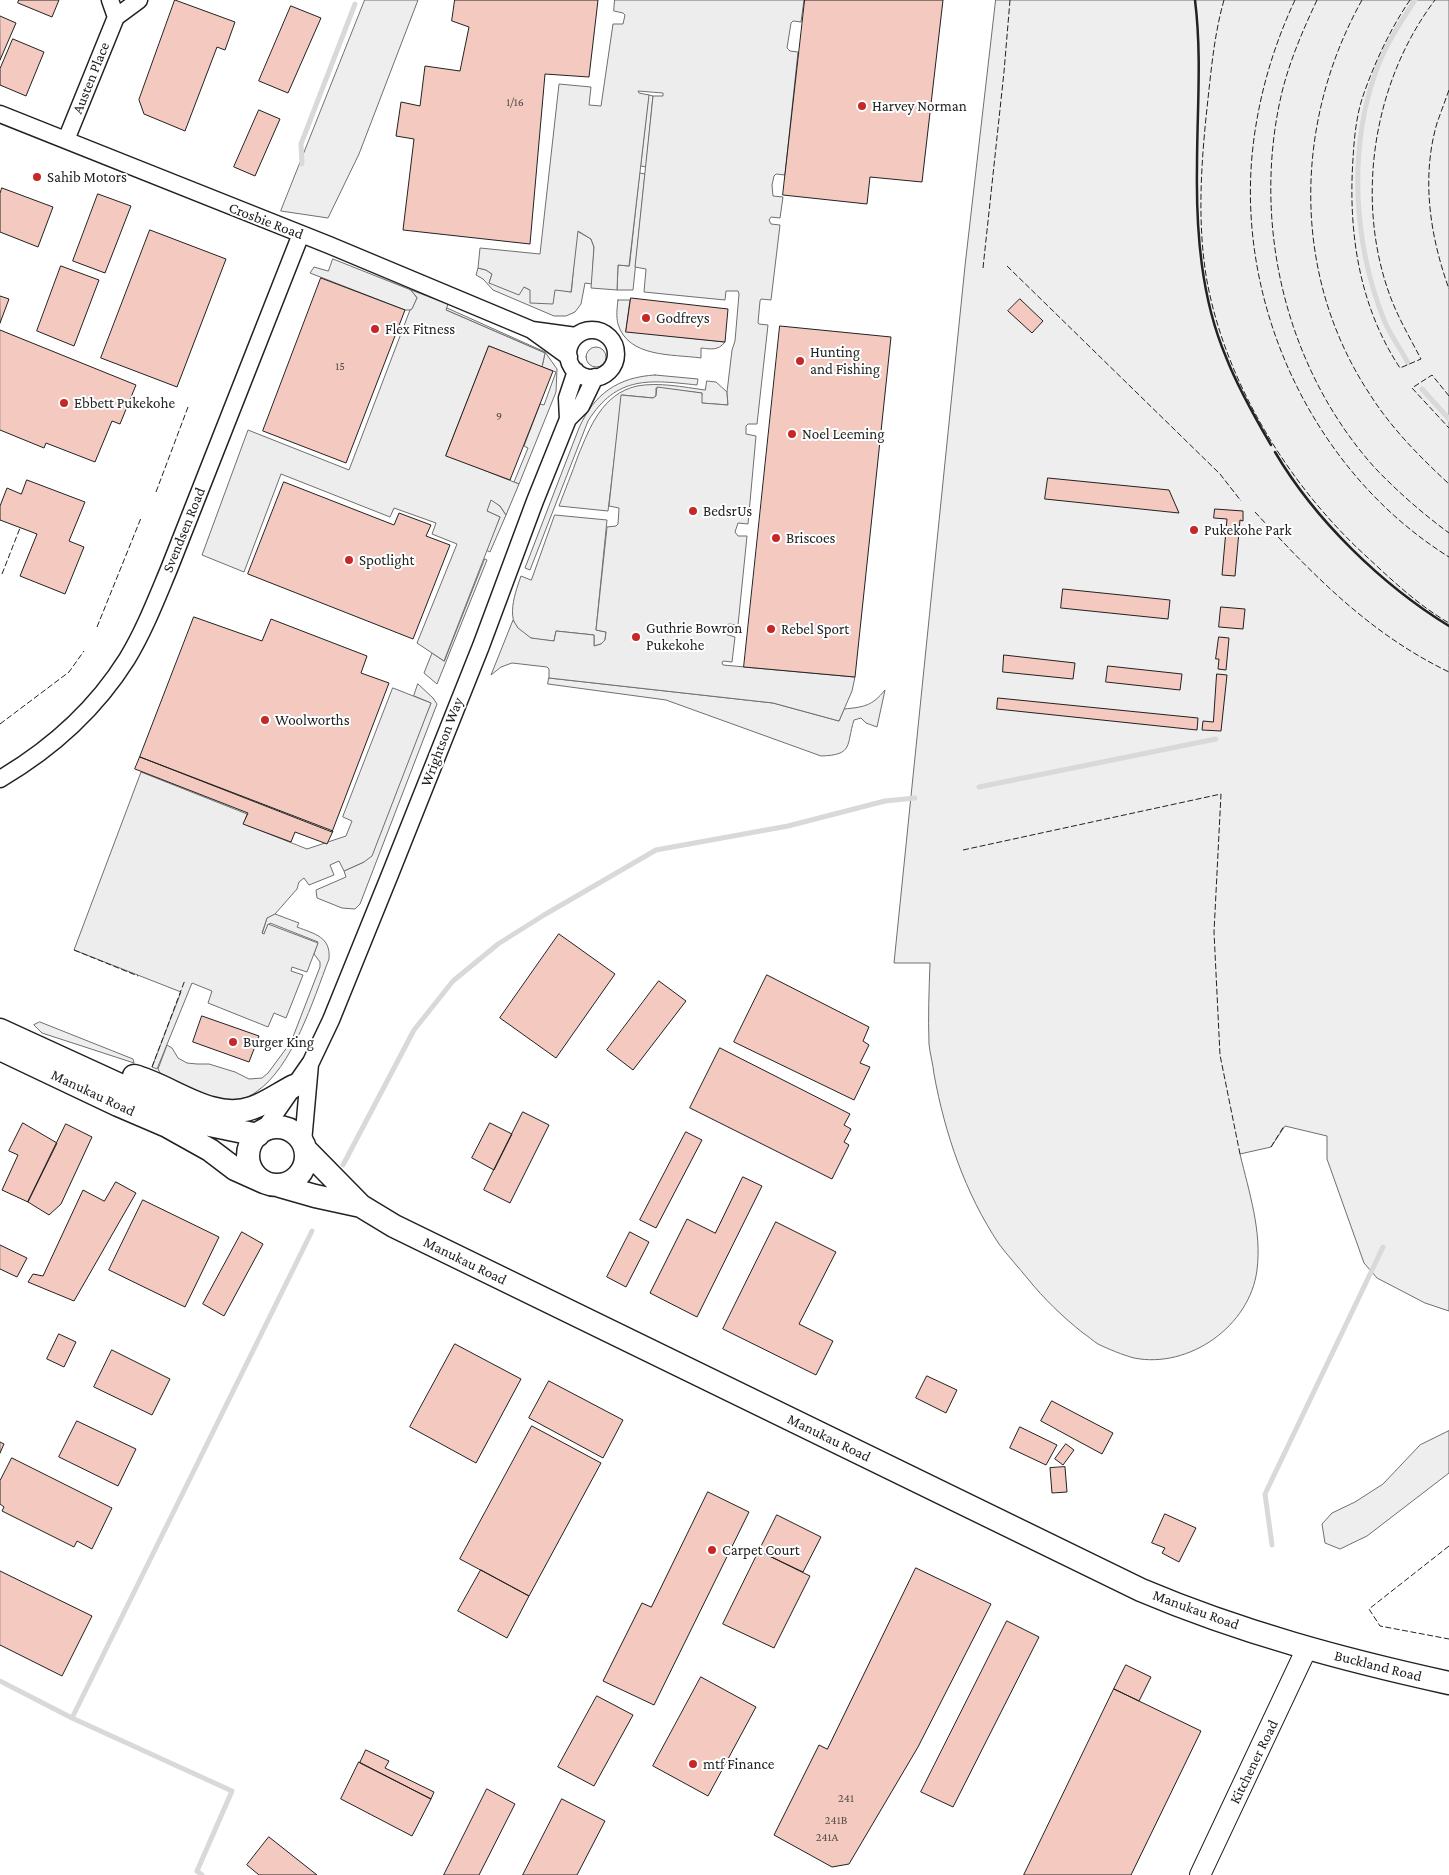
<!DOCTYPE html>
<style>
body{margin:0}
canvas{display:block;background:#fff}
</style>
<canvas width="1449" height="1875"></canvas>
<script>
const g = document.querySelector('canvas').getContext('2d');
g.lineJoin = 'round';
function fillPath(path, color) {
  g.fillStyle = color;
  g.fill(path, 'evenodd');
}
function trace(path, color, width, dash) {
  g.strokeStyle = color;
  g.lineWidth = width;
  g.lineCap = dash ? 'butt' : 'round';
  g.setLineDash(dash || []);
  g.stroke(path);
}
function write(font, color, halo, rows, align = 'center') {
  g.font = font + ' "Crimson Pro",serif';
  g.lineWidth = 4;
  g.setLineDash([]);
  g.textBaseline = 'middle';
  g.strokeStyle = halo;
  g.fillStyle = color;
  for (const [text, x, y, turn = 0] of rows) {
    g.save();
    g.translate(x, y);
    g.rotate((+turn || 0) * Math.PI / 180);
    g.textAlign = isNaN(turn) ? turn : align;
    if (halo) g.strokeText(text, 0, 0);
    g.fillText(text, 0, 0);
    g.restore();
  }
}
const green = new Path2D(`
 M365,0h53l-59,154 -31,64 -47,-7z
 M996,0h453v1311l-24,-8 -48,-25 -13,-15 -37,-104v-23l-42,-10 -14,21 -31,7c9,38 22,77 17,116 -7,56 -68,99 -123,88 -11,-3 -26,-9 -36,-14 -5,-3 -10,-8 -15,-11 -20,-16 -39,-34 -55,-54 -9,-11 -20,-23 -29,-35 -34,-51 -54,-110 -65,-170 -1,-10 -4,-20 -5,-30 -1,-27 0,-54 1,-81h-36l71,-697z
 M649,95l4,1 -7,71 -5,-1z
 M640,173l5,1 -12,116h-16l1,-25 11,1z
 M577,231l14,8 3,8 -2,37 -7,-1 -4,21 -6,8 -9,4h-12l-61,-26 -10,-11 -7,-4 2,-7 8,2 6,4 -3,9 35,4 6,3 25,-1 16,3z
 M333,259l78,31 6,8 -5,12h-7l-95,-37 4,-6 14,4z
 M618,300h12l-4,31 99,11c-7,9 -14,7 -24,6v10c-28,-4 -73,0 -83,-34 -2,-7 -1,-16 0,-24z
 M447,308l98,44 12,17 -1,23 -37,92 -5,-2 14,-34 -4,-2 16,-42 4,1 12,-33 -14,-5 3,-14 -99,-43z
 M586 357a10 10 0 1 1 20 0a10 10 0 1 1-20 0Z
 M655,375l43,4 -1,6c-47,-5 -80,-10 -109,36l-58,149 -5,-2 54,-140c15,-34 39,-51 76,-53z
 M707,381l9,1 11,10 1,13 -27,-2 1,-10 -46,-5v8l-3,2 -31,-3 -14,116 -49,-5c6,-16 13,-33 19,-50 12,-29 24,-62 59,-70 22,-4 46,1 68,4z
 M491,499l9,7 6,9 -16,37 -4,-2 14,-33 -13,-6z
 M555,515l52,5 -11,110 10,2 -1,8 -4,4 -7,2v-11l-38,-4 -2,10c-7,-1 -16,-1 -23,-3 -29,-10 -17,-42 -10,-62l10,4z
 M485,559l2,1 -50,124 -13,-11 8,-20 12,8z
 M549,678l224,25 66,18 5,-12c20,-2 28,-3 41,-19l-8,37 -11,-4 -5,-5 -7,2c-8,25 0,35 -33,36l-155,-56 -118,-16z
 M418,684l15,14 4,6 -77,200 -5,5 -13,-1 -25,-10 -1,-8 30,-13 -2,-6 20,-9 67,-159 -17,-7z
 M275,914l24,9 -2,4c18,7 34,10 32,32 -16,41 -36,108 -73,133 -9,7 -22,9 -33,8 -21,-2 -44,-18 -63,-27l-2,-4 9,-24 5,3 6,10 9,5 10,1h12l26,8 14,7 13,-1 6,-5 23,-31 29,-75v-5l-6,-8 4,-12 -48,-19 -6,11h-2l5,-16z
 M40,1022l93,37 1,4 -92,-30 -8,-8z
 M1449,1431v42l-82,63 -27,13 -15,-6 -3,-19 10,-11 23,-11 28,-18 37,-39z`);
const parking = new Path2D(`
 M615,0h189l-3,22 -8,-1 -2,2 -4,25 3,3 8,1 -13,123 -9,-1 -2,2 -2,9 1,11 10,1 -3,21 -9,-1 -2,3 2,4 9,1 -9,75 -10,-1 -1,2 -2,22 1,1 9,1 -11,99h-9l-2,2v8l10,2 -8,88 -10,-1 -3,9 3,4h9l-9,89 -9,-1 -3,2 -1,8 10,3 -3,25 -9,-1 -1,2 1,2 132,12 -3,14 -13,30 -66,-18 -224,-25v-9l-2,-2 -35,-4 -11,4 -10,8 22,-55 5,8 13,10 23,3 2,-10 38,4v11l7,-2 4,-4 1,-8 -10,-2 11,-103 9,-1 2,-2 1,-16 -10,-2 12,-111 32,3 3,-2 1,-9 45,6v10l26,2 -1,-13 5,-42 3,-9 4,-47 -1,-3h-12l-1,9 -81,-8 2,-23 -11,-2 18,-171h10v-3l-25,-2 1,2 10,2 -20,171 -11,-1 -1,25 -26,-2 3,-41 -3,-8 -13,-8 -7,61 -16,-2 -2,14 -23,-1v-13l-6,-3 -5,8 -30,-12 3,-9 -6,-4 -8,-2 2,-20 60,6 19,-170 32,3 -2,18 12,1 12,-82h10l2,-9 -2,-2 -9,-2z
 M411,290l37,14 -2,6 99,43 -3,14 -53,-21 -43,109 73,29 -13,31 -6,-9 -9,-6 -4,11 13,6 -56,144 -27,-18 40,-99 -25,-10 4,-11 -42,-15 -4,9 -109,-43 -37,98 -42,-17 46,-125 101,40 61,-160 2,-1 5,-11z
 M393,688l38,15 -59,153 -8,6 -20,9 -5,-10 -9,4 4,10 -25,10 -5,-7 -5,4 -2,7 -22,25 -8,4 -5,15 2,1 4,-10 50,19 -11,29 -15,-5 -1,4 12,4 -17,43 -12,-5 -6,14 -60,-24 4,-12 -20,-8 -35,86 -5,-2 29,-75 -107,-42 67,-178 106,42 -3,10 63,25 39,-13 6,-15 -9,-4z`);
const stream = new Path2D(`
 M302,164l-1,-20 54,-140
 M1408,363c-7,-14 -18,-28 -24,-43 -30,-76 -36,-168 -9,-246 9,-27 25,-51 40,-74
 M1422,389l27,30
 M979,787l237,-48
 M343,1165l71,-135 39,-49 45,-37 46,-29 112,-65 132,-24 97,-25 30,-3
 M1272,1545l-7,-51 118,-247
 M0,1681l72,37 240,-487
 M72,1718l160,73 -35,80 5,4`);
const building = new Path2D(`
 M19,0h40l-7,17 -34,-14z
 M175,0l60,22 -10,28 -8,-3 -32,84 -41,-17 -5,-14z
 M455,0h143l-9,77 -44,-3 -15,170 -127,-14 11,-91 -18,-3 5,-34 19,4 5,-40 35,5 9,-44 -17,-6z
 M805,0h138l-21,182 -52,-5 -3,27 -84,-9z
 M291,6l30,12 -33,75 -29,-12z
 M0,16l16,7 -16,37z
 M13,39l31,13 -18,44 -26,-11v-16z
 M259,110l21,9 -25,57 -21,-9z
 M2,188l51,19 -15,40 -38,-15v-38z
 M98,194l33,12 -26,67 -32,-12z
 M150,230l76,29 -49,128 -76,-29z
 M61,266l38,14 -25,66 -37,-15z
 M321,278l84,32 -59,153 -83,-32z
 M0,296l9,3 -9,24z
 M631,298l97,11 -3,33 -99,-10z
 M1020,299l23,22 -11,12 -24,-22z
 M780,326l111,11 -36,340 -111,-10z
 M0,330l136,55 -16,39 -8,-3 -17,41 -49,-19 -2,5 -44,-18z
 M489,346l64,25 -43,109 -64,-24z
 M1048,478l121,12 10,23 -134,-14z
 M27,480l58,22 -16,39 15,6 -19,47 -45,-18 17,-42 -37,-14v-14l7,-18 14,6z
 M284,482l110,43 5,-12 32,12 -5,11 24,9 -37,94 -165,-65z
 M1215,509l28,2v10l-3,-1 -5,56 -13,-1 5,-56 -13,-1z
 M1063,589l107,11 -2,19 -107,-11z
 M1221,607l24,2 -2,20 -24,-2z
 M194,617l68,24 9,-22 96,37 -6,17 28,10 -57,149 -192,-75z
 M1219,637l10,1 -3,32 -8,-1 1,-10h-3z
 M1004,655l71,8 -2,16 -70,-7z
 M1108,666l74,8 -2,16 -74,-8z
 M1217,674l10,1 -6,56 -19,-1 1,-9 10,1z
 M998,698l200,20 -1,12 -200,-21z
 M140,757l193,74 -6,13 -32,-12 -4,10 -48,-18 5,-11 -113,-44z
 M559,934l56,40 -59,84 -56,-40z
 M767,975l102,52 -6,14 6,4 -9,18 10,4 -16,33 -120,-58z
 M659,981l27,20 -53,69 -26,-20z
 M202,1016l57,20 -10,26 -56,-20z
 M720,1048l130,66 -6,11 7,4 -7,13 5,3 -17,34 -142,-71z
 M523,1112l26,13 -39,78 -26,-13z
 M23,1123l34,20 -29,59 -26,-12 16,-35 -9,-4z
 M490,1123l22,11 -18,36 -22,-12z
 M66,1124l26,13 -31,67 -12,11 -21,-13z
 M686,1132l16,8 -46,88 -16,-8z
 M743,1177l19,9 -65,131 -47,-24 37,-74 28,14z
 M116,1182l20,11 -62,108 -46,-19 5,-8 10,2 40,-86 21,11z
 M143,1200l76,37 -34,70 -76,-37z
 M776,1222l60,30 -37,72 34,17 -17,34 -93,-46z
 M242,1232l21,12 -39,72 -21,-12z
 M630,1232l19,10 -23,45 -19,-10z
 M0,1245l27,13 -10,19 -17,-8z
 M59,1334l17,8 -12,25 -17,-8z
 M455,1344l66,35 -45,84 -66,-36z
 M112,1350l58,29 -18,36 -58,-28z
 M927,1376l30,14 -11,23 -30,-15z
 M549,1381l74,39 -20,38 -74,-40z
 M1052,1401l61,32 -11,21 -61,-33z
 M77,1421l59,28 -18,37 -59,-29z
 M532,1426l69,37 -72,133 -69,-37z
 M1020,1427l37,18 -11,20 -36,-17z
 M0,1442l4,2 -4,9z
 M1066,1444l8,6 -11,15 -8,-6z
 M12,1458l100,50 -20,41 -15,-8 -3,6 -72,-36 2,-4 -4,-3v-23z
 M1065,1467l2,25 -15,1 -2,-25z
 M708,1492l41,20 -95,193 -51,-24 39,-78 9,4z
 M1165,1514l31,14 -17,34 -17,-9 3,-5 -13,-5z
 M777,1515l44,22 -18,35 -44,-21z
 M759,1551l51,25 -36,72 -51,-24z
 M916,1568l75,36 -73,143 -69,117 -17,3 -58,-32 45,-90 8,4z
 M481,1570l48,26 -22,42 -49,-27z
 M0,1571l92,45 -30,60 -62,-31z
 M1007,1621l32,16 -86,170 -32,-15z
 M1126,1665l25,12 -12,24 -25,-12z
 M701,1677l55,30 -48,89 -55,-30z
 M1114,1689l87,42 -70,144h-107z
 M597,1696l36,19 -39,71 -36,-19z
 M366,1750l23,11 -4,7 49,24 -3,7 -71,-36z
 M359,1762l72,37 -19,37 -71,-37z
 M487,1789l28,15 -36,71h-35z
 M562,1799l43,22 -28,54h-54z
 M269,1837l48,38h-58l-12,-10z`);
const minor = new Path2D(`
 M110,0l6,17
 M0,114l329,131 203,85 44,6
 M66,140l50,-123 23,-17
 M568 354a24 24 0 1 1 48 0a24 24 0 1 1-48 0Z
 M533,331l36,26
 M568,419l-1,-21 9,-27
 M0,779c51,-30 95,-69 127,-120 17,-28 29,-59 42,-90l132,-335
 M263,1131l48,-69 20,-42 60,-148 90,-226 54,-145 33,-82 13,-13 14,-29
 M303,1142l7,-78`);
const tertiary = new Path2D(`
 M1200,1875l107,-227`);
const secondary = new Path2D(`
 M0,1030l205,94 53,11
 M0,1049l118,56 49,21 43,24 25,19 29,13
 M134,1076c38,10 77,46 118,32 15,-5 28,-15 42,-22
 M248 1156a29 29 0 1 1 58 0a29 29 0 1 1-58 0Z
 M306,1150l55,56 33,20 747,364c99,42 203,70 308,93
 M280,1186l35,10 46,10`);
const fence = new Path2D(`
 M1224,0c-10,35 -13,72 -17,108 -6,57 -10,116 0,173 19,103 83,206 160,276 26,24 51,48 82,66
 M1295,0c-23,49 -38,102 -43,156 -14,155 64,318 197,401
 M1317,0c-14,30 -27,60 -35,92 -31,130 3,276 93,376 23,24 47,45 74,65
 M1362,0c-68,122 -71,274 7,393 22,35 50,63 80,91
 M1410,0c-20,29 -37,66 -48,99 -6,19 -8,41 -9,60 -5,73 6,147 47,209l21,-9c-10,-19 -21,-38 -29,-58 -38,-97 -20,-218 43,-301
 M1449,90c-4,11 -8,22 -12,33 -16,55 -7,113 12,166
 M1007,266l213,208 21,27
 M983,268l21,-196 6,-72
 M1449,396l-17,-21 -20,13 37,40
 M156,492l32,-85
 M1255,512c58,63 115,122 194,160
 M2,574l18,-46
 M97,627l44,-109
 M0,724l69,-52 15,-21
 M963,850l258,-56 -7,138 6,123 20,99
 M74,950l64,26
 M152,1067l33,-87
 M1271,1147l13,-21
 M1449,1546l-80,63 11,17 69,13`);
const wall = new Path2D(`
 M1195,0c7,56 2,111 2,167 -1,64 4,131 29,190 12,31 28,59 45,88
 M1275,452c40,68 107,133 174,174`);
const markers = [
 [862,106,5,"#c62828"],
 [37,177,5,"#c62828"],
 [646,318,5,"#c62828"],
 [375,329,5,"#c62828"],
 [800,361,5,"#c62828"],
 [64,403,5,"#c62828"],
 [792,434,5,"#c62828"],
 [693,511,5,"#c62828"],
 [1194,530,5,"#c62828"],
 [776,538,5,"#c62828"],
 [349,560,5,"#c62828"],
 [771,629,5,"#c62828"],
 [636,637,5,"#c62828"],
 [265,720,5,"#c62828"],
 [233,1042,5,"#c62828"],
 [712,1550,5,"#c62828"],
 [693,1764,5,"#c62828"]
];
const numberNames = [
 ["1/16",515,102],
 ["15",340,366],
 ["9",499,416],
 ["241",846,1798],
 ["241B",836,1820],
 ["241A",827,1837]
];
const streetNames = [
 ["Austen Place",91,78,-68],
 ["Crosbie Road",266,221,21],
 ["Svendsen Road",184,530,-68],
 ["Wrightson Way",442,742,-69],
 ["Manukau Road",93,1093,25],
 ["Manukau Road",465,1261,26],
 ["Manukau Road",829,1438,26],
 ["Manukau Road",1196,1610,20],
 ["Buckland Road",1378,1666,14],
 ["Kitchener Road",1254,1762,-64]
];
const poiNames = [
 ["Harvey Norman",872,106],
 ["Sahib Motors",47,177],
 ["Godfreys",656,318],
 ["Flex Fitness",385,329],
 ["Hunting",810,352],
 ["and Fishing",810,369],
 ["Ebbett Pukekohe",74,403],
 ["Noel Leeming",802,434],
 ["BedsrUs",703,511],
 ["Pukekohe Park",1204,530],
 ["Briscoes",786,538],
 ["Spotlight",359,560],
 ["Guthrie Bowron",646,628],
 ["Pukekohe",646,645],
 ["Rebel Sport",781,629],
 ["Woolworths",275,720],
 ["Burger King",243,1042],
 ["Carpet Court",722,1550],
 ["mtf Finance",703,1764]
];
fillPath(green, '#eee');
trace(green, '#6f6f6f', 1);
fillPath(parking, '#ededed');
trace(parking, '#6f6f6f', 1);
trace(stream, '#d9d9d9', 5);
fillPath(building, '#f3c9c0');
trace(building, '#222', 1);
trace(minor, '#222', 19);
trace(tertiary, '#222', 22);
trace(secondary, '#222', 25);
trace(minor, '#fff', 16);
trace(tertiary, '#fff', 20);
trace(secondary, '#fff', 22);
trace(fence, '#222', 1, [6, 2.5]);
trace(wall, '#222', 2.5);
for (const [x, y, r, color] of markers) {
  const dot = new Path2D();
  dot.arc(x, y, r, 0, 2 * Math.PI);
  g.fillStyle = color;
  g.fill(dot);
  trace(dot, '#fff', 2);
}
write('12px', '#564c4a', null, numberNames);
write('15px', '#222', '#fff', streetNames);
write('15px', '#222', '#fff', poiNames, 'left');
</script>
